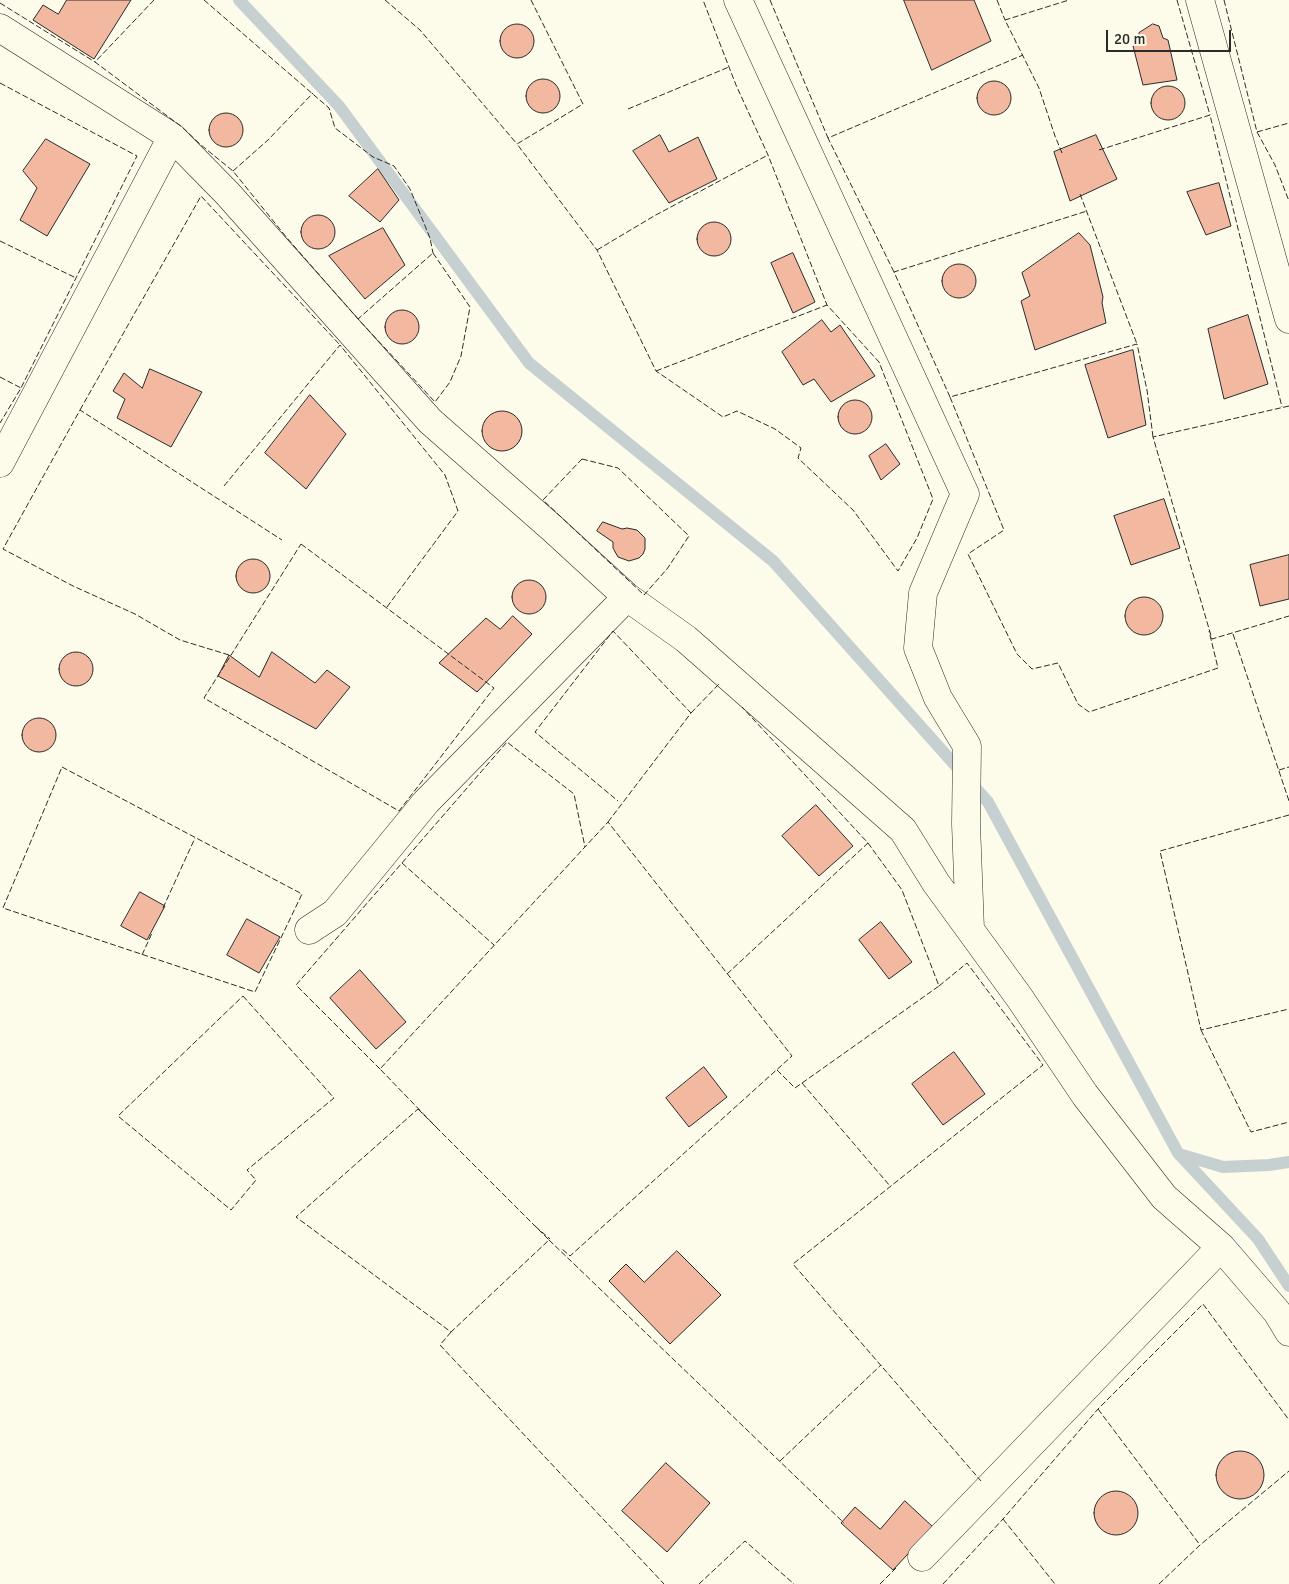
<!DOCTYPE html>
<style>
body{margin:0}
#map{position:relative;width:1289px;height:1584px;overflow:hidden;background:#fdfbea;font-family:Signika,sans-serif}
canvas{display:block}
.scale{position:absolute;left:1106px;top:30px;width:125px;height:22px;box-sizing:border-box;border:2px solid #2b2b2b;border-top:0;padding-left:6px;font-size:15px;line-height:18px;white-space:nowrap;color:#2b2b2b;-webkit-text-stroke:4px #fdfbea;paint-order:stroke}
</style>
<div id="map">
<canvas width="1289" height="1584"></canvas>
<div class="scale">20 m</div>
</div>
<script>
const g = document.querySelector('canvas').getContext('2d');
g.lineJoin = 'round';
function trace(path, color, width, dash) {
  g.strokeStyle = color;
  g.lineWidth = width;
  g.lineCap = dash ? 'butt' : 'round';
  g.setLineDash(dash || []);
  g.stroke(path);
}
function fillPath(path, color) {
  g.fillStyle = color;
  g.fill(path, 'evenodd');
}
const stream = new Path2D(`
 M239,0l100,106 190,257 244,198 215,241 190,351 80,86 31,47
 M1179,1154l44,13 46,-2 20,-3`);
const building = new Path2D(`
 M67,0h64l-37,59 -61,-39 10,-15 15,9z
 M904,0h70l17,41 -59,29z
 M1153,24l6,2 4,12 5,2 9,40 -34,5 -10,-39 5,-2 1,-11z
 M500 41a17 17 0 1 1 34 0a17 17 0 1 1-34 0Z
 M526 96a17 17 0 1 1 34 0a17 17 0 1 1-34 0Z
 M977 98a17 17 0 1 1 34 0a17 17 0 1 1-34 0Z
 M1151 103a17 17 0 1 1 34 0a17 17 0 1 1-34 0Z
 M209 130a17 17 0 1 1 34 0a17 17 0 1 1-34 0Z
 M660,135l9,17 29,-15 19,42 -48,24 -36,-52z
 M1096,135l21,44 -47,22 -16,-49z
 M46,139l44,25 -43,72 -27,-16 17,-32 -14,-17z
 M378,169l21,31 -19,22 -31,-26z
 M1219,183l12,43 -25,9 -19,-43z
 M301 232a17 17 0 1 1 34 0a17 17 0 1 1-34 0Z
 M697 239a17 17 0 1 1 34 0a17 17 0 1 1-34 0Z
 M383,228l22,37 -40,34 -36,-43z
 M1079,233l11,12 13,52 -1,6 4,20 -71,27 -14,-49 9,-5 -8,-23z
 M793,253l22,49 -22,11 -22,-50z
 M942 281a17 17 0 1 1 34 0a17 17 0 1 1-34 0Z
 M385 327a17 17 0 1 1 34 0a17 17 0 1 1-34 0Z
 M1248,315l20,69 -44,15 -16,-70z
 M822,320l9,12 9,-7 35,51 -44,26 -17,-23 -11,6 -21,-33z
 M1133,350l13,75 -38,13 -23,-73z
 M150,369l52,23 -31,55 -54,-29 8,-19 -12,-8 11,-18 18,15z
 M310,395l36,39 -40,55 -41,-36z
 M838 417a17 17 0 1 1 34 0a17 17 0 1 1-34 0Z
 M482 431a20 20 0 1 1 40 0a20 20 0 1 1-40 0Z
 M886,444l14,20 -19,16 -12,-24z
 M1164,499l16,49 -49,17 -17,-49z
 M603,522l19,7 5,-1 10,2 8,8v11l-2,5 -4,4 -10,3 -11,-4 -5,-9v-6l-16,-11z
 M1289,555v44l-29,7 -10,-41z
 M236 576a17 17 0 1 1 34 0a17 17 0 1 1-34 0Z
 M512 597a17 17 0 1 1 34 0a17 17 0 1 1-34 0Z
 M1125 616a19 19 0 1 1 38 0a19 19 0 1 1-38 0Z
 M513,616l19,18 -55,58 -38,-29 47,-45 14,11z
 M272,652l43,31 12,-13 23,17 -34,42 -98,-53 11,-21 30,22z
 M59 669a17 17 0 1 1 34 0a17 17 0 1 1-34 0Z
 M22 735a17 17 0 1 1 34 0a17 17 0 1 1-34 0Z
 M816,805l37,41 -34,30 -37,-40z
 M140,892l25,14 -18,34 -26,-14z
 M247,919l33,18 -21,36 -32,-18z
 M881,922l31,40 -23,17 -30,-39z
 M360,970l46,52 -30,27 -46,-51z
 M954,1052l31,42 -42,31 -31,-41z
 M704,1067l23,30 -38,30 -23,-29z
 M677,1251l44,44 -51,49 -61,-63 17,-17 18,18z
 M1216 1475a24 24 0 1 1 48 0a24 24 0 1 1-48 0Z
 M666,1463l44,40 -43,49 -45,-41z
 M1094 1513a22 22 0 1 1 44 0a22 22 0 1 1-44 0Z
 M905,1501l28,26 -40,43 -52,-47 14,-16 25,22z`);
const minor = new Path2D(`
 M738,0l227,494 -42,99 -5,55 20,50 29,48 -1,78 4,105
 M1200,0l89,319
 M0,28l172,109 55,56 203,228 123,108 74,68 59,42 217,191 33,53 83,114 66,98 79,102 57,50 56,65 12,20
 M0,463l172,-326
 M309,930l26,-17 91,-111 201,-205
 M922,1557l299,-310`);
const fence = new Path2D(`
 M154,0l-59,62 87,65 19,18 32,26 54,67 71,81
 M204,0l125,108 6,20 38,29 21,9 16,23 20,49 3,15
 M385,0l35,30 97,114
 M531,0l52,104 -66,40 80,106 59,121 67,46 14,-6 38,18 26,19 -3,10 55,52 45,61 19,-33 16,-39 -54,-137 -52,-57 -59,-150 -32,-70 -33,-85
 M770,0l58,138
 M997,0l8,20
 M1177,0l33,115
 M1224,0l33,132 32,-9
 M0,3l95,59
 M0,83l137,73 -116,232
 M628,109l101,-42
 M1257,132l18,33 14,36
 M1099,150l111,-35 72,292
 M1062,153l-7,-17 -16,-48 -34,-68 64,-20
 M233,171l35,-31 45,-47
 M1080,194l57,150
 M0,241l76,37
 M597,250l57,-34 114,-61
 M433,253l37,54 -9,49 -11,26 -15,20 -77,-83z
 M894,272l-66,-134 195,-83
 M656,371l171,-66
 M0,377l21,11 -21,35
 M950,397l-56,-125 193,-61
 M1289,406l-136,31 59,202 77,-23
 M80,410l121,-214 139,149
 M1153,437l-6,-47 -10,-46 -187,53 54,133 -36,24 49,100 15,15 26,-6 20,41 11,8 129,-44 -9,-37
 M582,459l36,9 71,68 -22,33 -23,26 -101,-95z
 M224,486l116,-141 105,130 13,36 -71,96
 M301,544l193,144 -95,123 -195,-113z
 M1233,634l56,167
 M229,655l-49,-15 -45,-26 -62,-28 -70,-37 77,-139 202,130
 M691,713l29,-30
 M62,767l240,127 -47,98 -252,-84z
 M1279,770l10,-3
 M1289,815l-129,36 41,179 88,-21
 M608,822l83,-109 -78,-82 -78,101 83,69
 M402,863l92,82
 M163,908l32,-70
 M142,955l10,-22
 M727,974l141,-131 -126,-136
 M939,986l28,-23 76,102 -250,199 188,217
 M243,996l91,102 -87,72 9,10 -25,30 -113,-94z
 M1201,1030l50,102 38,-10
 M380,1069l-84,-84 211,-243 67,52 11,53
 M777,1070l18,18 144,-102 -37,-96 -34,-47
 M802,1083l88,103
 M418,1109l131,131 -98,92 -155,-115z
 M438,1129l-58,-60 228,-247 184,234 -222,200 -8,-7
 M535,1226l15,13
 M549,1240l295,283
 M451,1332l-11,13 224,239
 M1098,1409l102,136
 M780,1461l101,-96
 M1003,1519l52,65
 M699,1584l46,-43 49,43
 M880,1584l16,-16
 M943,1584l60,-65 95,-110 105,-105 86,116
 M1159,1584l41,-39 89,-74`);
trace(stream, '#c7d0d0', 12);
fillPath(building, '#f2b8a0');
trace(building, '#2b2b2b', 1);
trace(minor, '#2b2b2b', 29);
trace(minor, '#fdfbea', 28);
trace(fence, '#2b2b2b', 1, [6, 2.5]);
</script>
